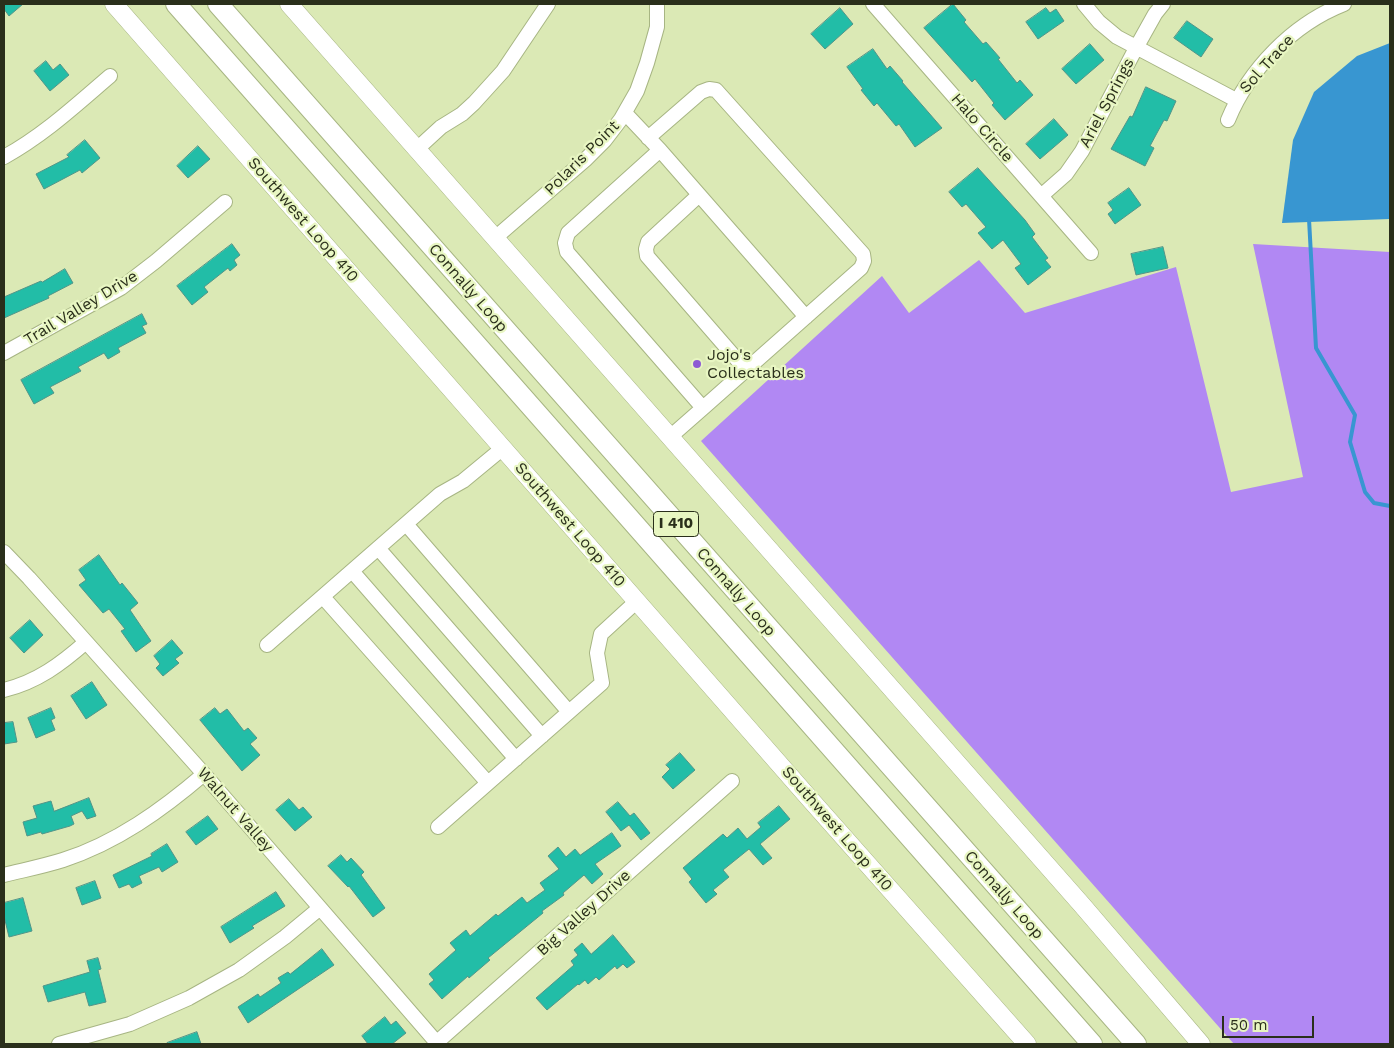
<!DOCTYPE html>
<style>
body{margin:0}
#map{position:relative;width:1394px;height:1048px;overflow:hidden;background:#dbe9b5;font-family:"Work Sans",sans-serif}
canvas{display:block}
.frame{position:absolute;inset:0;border:5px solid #2a2f1b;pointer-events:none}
.scale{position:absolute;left:1222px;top:1016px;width:92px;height:22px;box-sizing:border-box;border:2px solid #2a2f1b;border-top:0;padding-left:6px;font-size:15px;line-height:18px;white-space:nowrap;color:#2a2f1b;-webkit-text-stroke:4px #e8f6c2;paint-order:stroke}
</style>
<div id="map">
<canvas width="1394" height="1048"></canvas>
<div class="frame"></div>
<div class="scale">50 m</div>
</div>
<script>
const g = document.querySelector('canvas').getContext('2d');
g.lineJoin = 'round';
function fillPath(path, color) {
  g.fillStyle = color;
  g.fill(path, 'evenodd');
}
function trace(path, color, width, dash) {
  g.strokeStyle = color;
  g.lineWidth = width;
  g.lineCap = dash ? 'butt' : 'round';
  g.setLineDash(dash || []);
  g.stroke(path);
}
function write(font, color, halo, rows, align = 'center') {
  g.font = font + ' "Work Sans",sans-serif';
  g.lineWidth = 4.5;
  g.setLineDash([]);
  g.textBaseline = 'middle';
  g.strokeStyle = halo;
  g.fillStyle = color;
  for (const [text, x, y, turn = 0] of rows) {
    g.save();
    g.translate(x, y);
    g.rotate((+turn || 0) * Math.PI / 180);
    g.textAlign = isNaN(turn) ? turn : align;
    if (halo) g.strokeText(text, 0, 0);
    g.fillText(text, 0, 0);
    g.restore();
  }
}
const forest = new Path2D(`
 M1253,244l137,8v792h-156l-533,-603 181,-165 27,37 70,-53 46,53 151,-46 55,225 72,-15z`);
const water = new Path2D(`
 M1390,43v176l-108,4 11,-83 21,-48 43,-36z`);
const stream = new Path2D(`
 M1309,219l7,129 39,67 -5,27 15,50 9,11 16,3`);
const building = new Path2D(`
 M4,4h19l-14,12 -5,-7z
 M953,4l13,16 -2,2 19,22 3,-2 14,16 -2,1 19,24 3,-3 13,15 -28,25 -13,-15 2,-2 -19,-24 -3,3 -48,-54z
 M840,8l13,16 -28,25 -14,-15z
 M1046,8l4,5 6,-4 8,12 -26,18 -12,-17z
 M1187,21l26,18 -12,18 -27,-19z
 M1090,44l14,16 -28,24 -14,-15z
 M873,49l14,20 3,-3 13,15 -1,1 40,46 -27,19 -16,-23 -3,2 -19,-23 -3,3 -13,-16 2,-1 -16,-22z
 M46,61l7,9 7,-6 9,11 -19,16 -16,-20z
 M1146,87l30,14 -9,20 -3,-1 -14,26 4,2 -9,18 -34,-17 19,-33 2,1z
 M1054,119l14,16 -28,24 -14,-15z
 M85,140l15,18 -18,15 -2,-3 -36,19 -8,-15 33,-17 -2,-2z
 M198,146l12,13 -22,19 -11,-12z
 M978,168l47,52 10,14 -3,3 16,21 -3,2 6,7 -23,18 -13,-17 6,-4 -18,-24 -11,9 -14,-16 8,-6 -20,-23 -4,3 -13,-15z
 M1129,188l12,17 -26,19 -7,-10 5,-4 -5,-7z
 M232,244l8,11 -6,5 3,5 -7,6 -2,-3 -24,19 4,5 -16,13 -15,-19z
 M1163,247l5,21 -32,7 -5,-21z
 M65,269l8,14 -25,13 1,2 -45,20v-21l37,-16 1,1z
 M142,314l5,10 -5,2 4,7 -28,15 2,4 -12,7 -4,-6 -26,14 3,4 -31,16 4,6 -20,11 -13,-24z
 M99,555l21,30 2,-2 16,20 -8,7 21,31 -15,11 -15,-21 4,-2 -16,-20 -6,4 -24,-28 7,-5 -7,-10z
 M30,620l13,15 -19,18 -14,-15z
 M172,640l11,13 -8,6 4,4 -16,13 -7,-8 4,-4 -6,-8z
 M92,682l15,23 -21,14 -15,-23z
 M51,708l4,10 -4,2 4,10 -19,8 -8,-20z
 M215,708l5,6 7,-5 17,22 4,-3 9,10 -7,6 10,11 -18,16 -42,-51z
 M13,722l4,20 -13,2v-21z
 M680,753l15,17 -22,19 -11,-12 8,-8 -4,-4z
 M89,798l7,18 -9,3 -5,-8 -11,5 3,8 -4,2 -28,8 -1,-2 -14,4 -4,-14 14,-4 -4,-12 18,-5 3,10z
 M289,799l10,11 4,-3 9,10 -17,14 -19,-21z
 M618,802l12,14 4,-3 16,20 -9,7 -12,-15 -8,6 -15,-19z
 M779,806l11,13 -30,25 12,14 -9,7 -14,-16 -26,21 6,7 -16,13 4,4 -11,9 -17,-21 3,-3 -9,-11 40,-34 4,4 11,-10 9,11 14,-12 -3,-4z
 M208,816l10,13 -22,16 -10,-13z
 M612,833l9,13 -26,18 8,10 -11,10 -8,-9 -21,18 1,2 -22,16 1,2 -55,45 2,2 -21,18 -1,-2 -26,23 -13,-15 5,-4 -5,-6 27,-24 -6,-7 16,-13 4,6 26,-22 2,2 24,-19 5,6 18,-13 -5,-7 19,-14 -11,-13 10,-9 8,10 9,-8 5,6z
 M167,844l11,18 -16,10 -3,-5 -20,9 3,7 -10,5 -3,-4 -10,4 -6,-13 39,-19 -1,-2z
 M341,855l6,7 4,-4 13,14 -3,3 24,33 -12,9 -24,-31 -1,1 -20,-21z
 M95,881l6,17 -19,7 -6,-17z
 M276,892l9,14 -33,20 2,2 -24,15 -9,-16z
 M23,898l9,33 -23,6 -5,-21v-13z
 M613,935l22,27 -8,6 -4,-4 -6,5 -2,-3 -16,14 -3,-3 -8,7 -3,-4 -6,5 -1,-1 -31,26 -11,-12 38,-33 -3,-4 7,-6 -4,-5 8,-7 9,11z
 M322,949l12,16 -86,58 -10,-16 20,-13 2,3 21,-14 -3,-5 10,-6 2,2z
 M98,958l3,11 -3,1 8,32 -17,4 -4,-14 -37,10 -5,-16 47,-14 -3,-11z
 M385,1017l6,8 5,-4 10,12 -14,11h-24l-6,-8z
 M197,1032l4,12h-34v-1z`);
const minor = new Path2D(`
 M873,4l218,249
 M1084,4l15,18 18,15 119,63
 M625,113l35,37 -92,83 -3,10 2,9 136,156 -33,29
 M1228,120c21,-51 65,-96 116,-116
 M648,138l53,-46 8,-3 7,1 147,164 1,7 -3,7 -158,140
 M417,149l24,-22 21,-13 12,-11 29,-32 45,-67
 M660,150l146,167
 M4,157c40,-22 72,-52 106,-81
 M699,195l-51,47 -2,7 1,7 99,114
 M1041,196l25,-22 16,-23 54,-103 19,-34 8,-10
 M495,238l90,-78 20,-20 16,-21 16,-28 10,-28 10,-36v-23
 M4,353l117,-65 35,-27 69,-59
 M406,524l163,188
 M378,548l164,188
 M4,552l25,26 175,196 234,270
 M352,571l164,188
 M323,597l165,186
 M267,645l173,-151 23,-13 40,-33
 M4,690c33,-8 57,-26 82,-48
 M438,827l164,-144 -5,-30 4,-19 36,-33
 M4,875c20,-5 40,-9 59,-15 53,-17 99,-50 141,-86
 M59,1044l71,-20 59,-26 50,-28 46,-33 35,-29
 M435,1044l297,-263`);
const major = new Path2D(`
 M114,4l695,794 218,246
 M289,4l793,901 119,139`);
const highway = new Path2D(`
 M176,4c305,347 612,692 916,1040
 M218,4l918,1040`);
const markers = [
 [697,364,5,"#8e5bd4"]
];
const shields = [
 [676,524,45]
];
const shieldNames = [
 ["I 410",676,524]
];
const streetNames = [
 ["Sol Trace",1267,64,-48],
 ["Ariel Springs",1107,103,-62],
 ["Halo Circle",982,128,49],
 ["Polaris Point",582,158,-45],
 ["Southwest Loop 410",303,220,49],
 ["Connally Loop",468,288,49],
 ["Trail Valley Drive",81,308,-31],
 ["Southwest Loop 410",570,525,49],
 ["Connally Loop",736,592,49],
 ["Walnut Valley",235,810,49],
 ["Southwest Loop 410",837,829,49],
 ["Connally Loop",1004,895,49],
 ["Big Valley Drive",584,913,-42]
];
const poiNames = [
 ["Jojo's",707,355],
 ["Collectables",707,373]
];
fillPath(forest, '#b188f3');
fillPath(water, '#3896d1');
trace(stream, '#3896d1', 4);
fillPath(building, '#22bda7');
trace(building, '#529488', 1);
trace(minor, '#a7b583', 16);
trace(major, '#a7b583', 19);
trace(highway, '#a7b583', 22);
trace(minor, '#fff', 14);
trace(major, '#fff', 18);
trace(highway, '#fff', 20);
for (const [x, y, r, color] of markers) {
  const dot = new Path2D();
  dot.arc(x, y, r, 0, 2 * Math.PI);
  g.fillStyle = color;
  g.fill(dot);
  trace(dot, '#e8f6c2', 2);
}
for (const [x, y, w] of shields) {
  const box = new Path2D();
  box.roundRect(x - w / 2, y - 12.5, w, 25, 4);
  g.fillStyle = '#e8f6c2';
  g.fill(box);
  trace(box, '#2a2f1b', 1);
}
write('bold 15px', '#2a2f1b', null, shieldNames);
write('16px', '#2a2f1b', '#e8f6c2', streetNames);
write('16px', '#2a2f1b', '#e8f6c2', poiNames, 'left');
</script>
